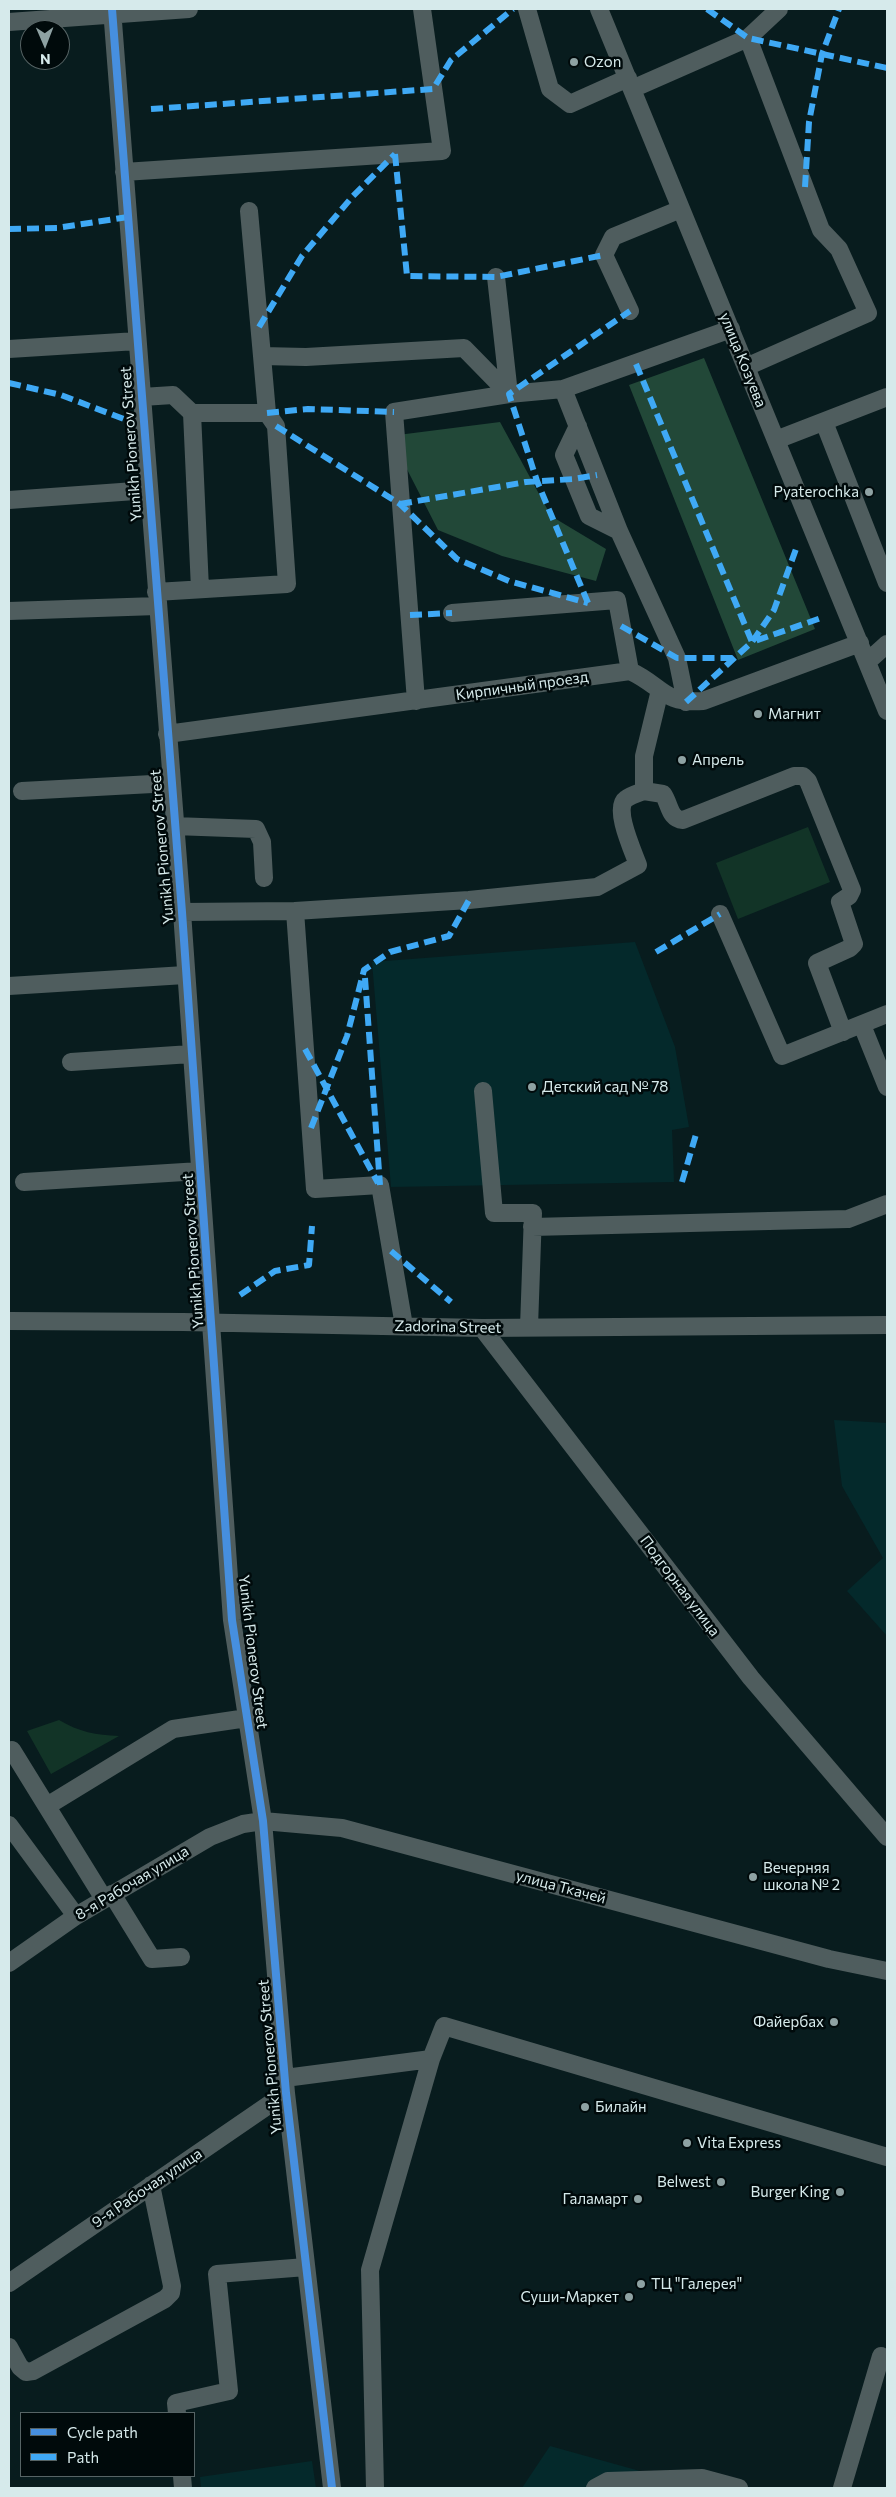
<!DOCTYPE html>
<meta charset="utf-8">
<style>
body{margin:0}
#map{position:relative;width:896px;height:2497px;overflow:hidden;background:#081c1e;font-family:Commissioner,sans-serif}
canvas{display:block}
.frame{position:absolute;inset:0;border:10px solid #d6eaeb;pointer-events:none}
.legend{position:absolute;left:20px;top:2412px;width:175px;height:65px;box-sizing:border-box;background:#000a0b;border:1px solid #566465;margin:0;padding:6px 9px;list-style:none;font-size:15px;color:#d6eaeb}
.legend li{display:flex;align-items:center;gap:10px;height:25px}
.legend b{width:25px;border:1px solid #566465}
.north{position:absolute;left:20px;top:20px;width:50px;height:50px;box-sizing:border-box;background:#000a0b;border:1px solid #566465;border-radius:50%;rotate:179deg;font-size:14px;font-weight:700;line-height:20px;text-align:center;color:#d6eaeb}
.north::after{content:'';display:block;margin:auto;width:18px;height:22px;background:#8ea2a3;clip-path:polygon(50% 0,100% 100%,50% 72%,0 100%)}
</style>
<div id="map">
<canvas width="896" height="2497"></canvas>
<div class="frame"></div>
<ul class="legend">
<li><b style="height:6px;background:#468fdf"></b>Cycle path</li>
<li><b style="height:6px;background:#3fa9f5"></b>Path</li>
</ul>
<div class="north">N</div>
</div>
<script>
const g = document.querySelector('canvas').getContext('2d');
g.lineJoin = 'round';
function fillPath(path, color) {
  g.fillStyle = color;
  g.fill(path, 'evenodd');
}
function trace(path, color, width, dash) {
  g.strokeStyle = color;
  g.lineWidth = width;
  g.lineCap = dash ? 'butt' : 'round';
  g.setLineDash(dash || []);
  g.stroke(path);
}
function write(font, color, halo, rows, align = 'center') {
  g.font = font + ' Commissioner,sans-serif';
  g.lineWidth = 5;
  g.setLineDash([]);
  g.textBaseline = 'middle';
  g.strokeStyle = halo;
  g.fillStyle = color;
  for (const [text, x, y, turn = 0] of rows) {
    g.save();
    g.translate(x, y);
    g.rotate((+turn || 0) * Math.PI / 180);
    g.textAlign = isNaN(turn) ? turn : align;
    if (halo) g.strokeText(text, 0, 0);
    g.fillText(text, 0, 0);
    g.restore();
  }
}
const built = new Path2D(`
 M635,942l40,105 14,80 -17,3 2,52 -283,5 -19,-225z
 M834,1420l53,3v213l-40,-45 36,-33 -41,-72z
 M550,2446l151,42h-179z
 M312,2461l4,27h-115l-1,-11z`);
const green = new Path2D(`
 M808,827l22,55 -92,37 -22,-56z
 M59,1720c20,12 37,15 60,16l-68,38 -24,-43z`);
const forest = new Path2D(`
 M704,358l111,271 -77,31 -109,-275z
 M500,422l51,94 55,33 -10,32 -94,-25 -64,-26 -48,-94z`);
const minor = new Path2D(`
 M112,9l70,903 50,708 31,201 23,272 46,395
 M527,9l23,80 20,15 58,-26
 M599,9l288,702
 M9,22l180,-13
 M748,38l31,-29
 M632,89l116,-51 73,192 18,19 29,64 -122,54
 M124,172l318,-21 -20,-142
 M249,211l13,145
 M630,311l-26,-56 9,-18 68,-28
 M9,349l128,-8
 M142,397l31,-2 19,18h75
 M192,413l8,176
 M824,422l63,161
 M578,426l-14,29 25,61 30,15
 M776,440l111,-43
 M9,500l140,-10
 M156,592l131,-8 -11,-158 -9,-13 -5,-57 44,1 158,-9 45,46 54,-5
 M9,611l148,-5
 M452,613l165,-13 13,71
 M867,662l20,-18
 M416,701l-22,-289 115,-18 -13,-117
 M686,702l-9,-44 -58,-127 -56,-142 168,-60
 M167,734l463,-63c33,15 32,33 73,30l157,-58
 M22,791l149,-8
 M644,791l19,3c7,10 6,25 20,26l111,-44h9l5,5 44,109 -3,6 -9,6 14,42 -4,4 -33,15 26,69
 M174,826l82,3 6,13 2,36
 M295,911l20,278 65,-4 24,141
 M182,912l113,-1 174,-11 128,-13 41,-22c-5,-14 -25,-57 -12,-66 5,-4 13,-6 18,-8v-35l16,-66
 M720,914l62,142 105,-42
 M9,986l176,-11
 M862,1025l25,62
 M71,1062l120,-8
 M483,1091l11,122h39l-4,114
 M24,1182l176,-11
 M532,1227l316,-8 39,-15
 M9,1321l174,1 299,6 405,-3
 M482,1328l269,350 136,159
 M12,1750l92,149
 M47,1806l126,-77 74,-11
 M9,1825l67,91
 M112,1894l40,65 29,-2
 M9,1963l67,-47 134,-79 33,-13 20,-3 79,7 487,131 58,12
 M285,2078l146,-19
 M9,2283l277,-190
 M9,2347l11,20 6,5 7,-1 132,-72 6,-6 1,-7 -21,-101
 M177,2413l-1,-10 53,-12 -12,-117 89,-7
 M182,2476l1,12
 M375,2488l-5,-218 61,-211 13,-33 443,131
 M595,2488l13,-7 94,-3 37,10
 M842,2488l39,-132`);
const quiet = new Path2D(`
 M707,9l41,29 139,30
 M151,109l282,-20 18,-29 62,-51
 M395,154l12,122 89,1 108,-22
 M805,187l4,-65 13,-68 17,-45
 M9,229l48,-1 71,-11
 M259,327l43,-71 51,-60 42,-42
 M636,364l116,278 72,-25
 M9,383l52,12 68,26
 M267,413l41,-4 86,3
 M276,426l124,78 57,55 52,22 79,22
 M400,504l126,-22 48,-3 23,-4
 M588,603l-51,-122 -28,-87 121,-83
 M410,615l42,-2
 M621,626l56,32h57
 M686,702l66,-60 22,-32 22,-61
 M656,952l64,-38
 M365,978l15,207
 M305,1049l73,134
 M311,1128l36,-92 17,-66 26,-18 59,-16 20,-36
 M682,1182l15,-51
 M391,1251l60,51
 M240,1295l35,-24 34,-6 3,-39`);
const cycleway = new Path2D(`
 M112,9l70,903 50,708 31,201 23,272 46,395`);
const markers = [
 [574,62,5,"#8ea2a3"],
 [869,492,5,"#8ea2a3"],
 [758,714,5,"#8ea2a3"],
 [682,760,5,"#8ea2a3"],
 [532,1087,5,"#8ea2a3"],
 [753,1877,5,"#8ea2a3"],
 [834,2022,5,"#8ea2a3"],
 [585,2107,5,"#8ea2a3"],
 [687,2143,5,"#8ea2a3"],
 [721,2182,5,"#8ea2a3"],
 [840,2192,5,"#8ea2a3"],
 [638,2199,5,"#8ea2a3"],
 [641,2284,5,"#8ea2a3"],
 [629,2297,5,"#8ea2a3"]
];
const poiNames = [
 ["Ozon",584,62],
 ["Pyaterochka",859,492,"right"],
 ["Магнит",768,714],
 ["Апрель",692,760],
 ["Детский сад № 78",542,1087],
 ["Вечерняя",763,1868],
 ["школа № 2",763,1885],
 ["Файербах",824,2022,"right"],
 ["Билайн",595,2107],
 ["Vita Express",697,2143],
 ["Belwest",711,2182,"right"],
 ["Burger King",830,2192,"right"],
 ["Галамарт",628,2199,"right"],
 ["ТЦ \"Галерея\"",651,2284],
 ["Суши-Маркет",619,2297,"right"]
];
const streetNames = [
 ["улица Козуева",743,360,68],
 ["Yunikh Pionerov Street",131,444,-94],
 ["Кирпичный проезд",522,686,-8],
 ["Yunikh Pionerov Street",162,847,-95],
 ["Yunikh Pionerov Street",193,1251,-94],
 ["Zadorina Street",448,1327,1],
 ["Подгорная улица",680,1586,53],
 ["Yunikh Pionerov Street",253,1652,83],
 ["8-я Рабочая улица",132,1883,-31],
 ["улица Ткачей",561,1887,15],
 ["Yunikh Pionerov Street",270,2057,-95],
 ["9-я Рабочая улица",147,2188,-34]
];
fillPath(built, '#04292b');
fillPath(green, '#123427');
fillPath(forest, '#224838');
trace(minor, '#4f5d5e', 18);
trace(quiet, '#3fa9f5', 6, [12, 6]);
trace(cycleway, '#468fdf', 8);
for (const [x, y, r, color] of markers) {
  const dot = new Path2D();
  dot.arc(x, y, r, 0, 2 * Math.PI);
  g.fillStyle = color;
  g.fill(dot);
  trace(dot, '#000a0b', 2);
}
write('15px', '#d6eaeb', '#000a0b', poiNames, 'left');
write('15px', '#d6eaeb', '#000a0b', streetNames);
</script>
